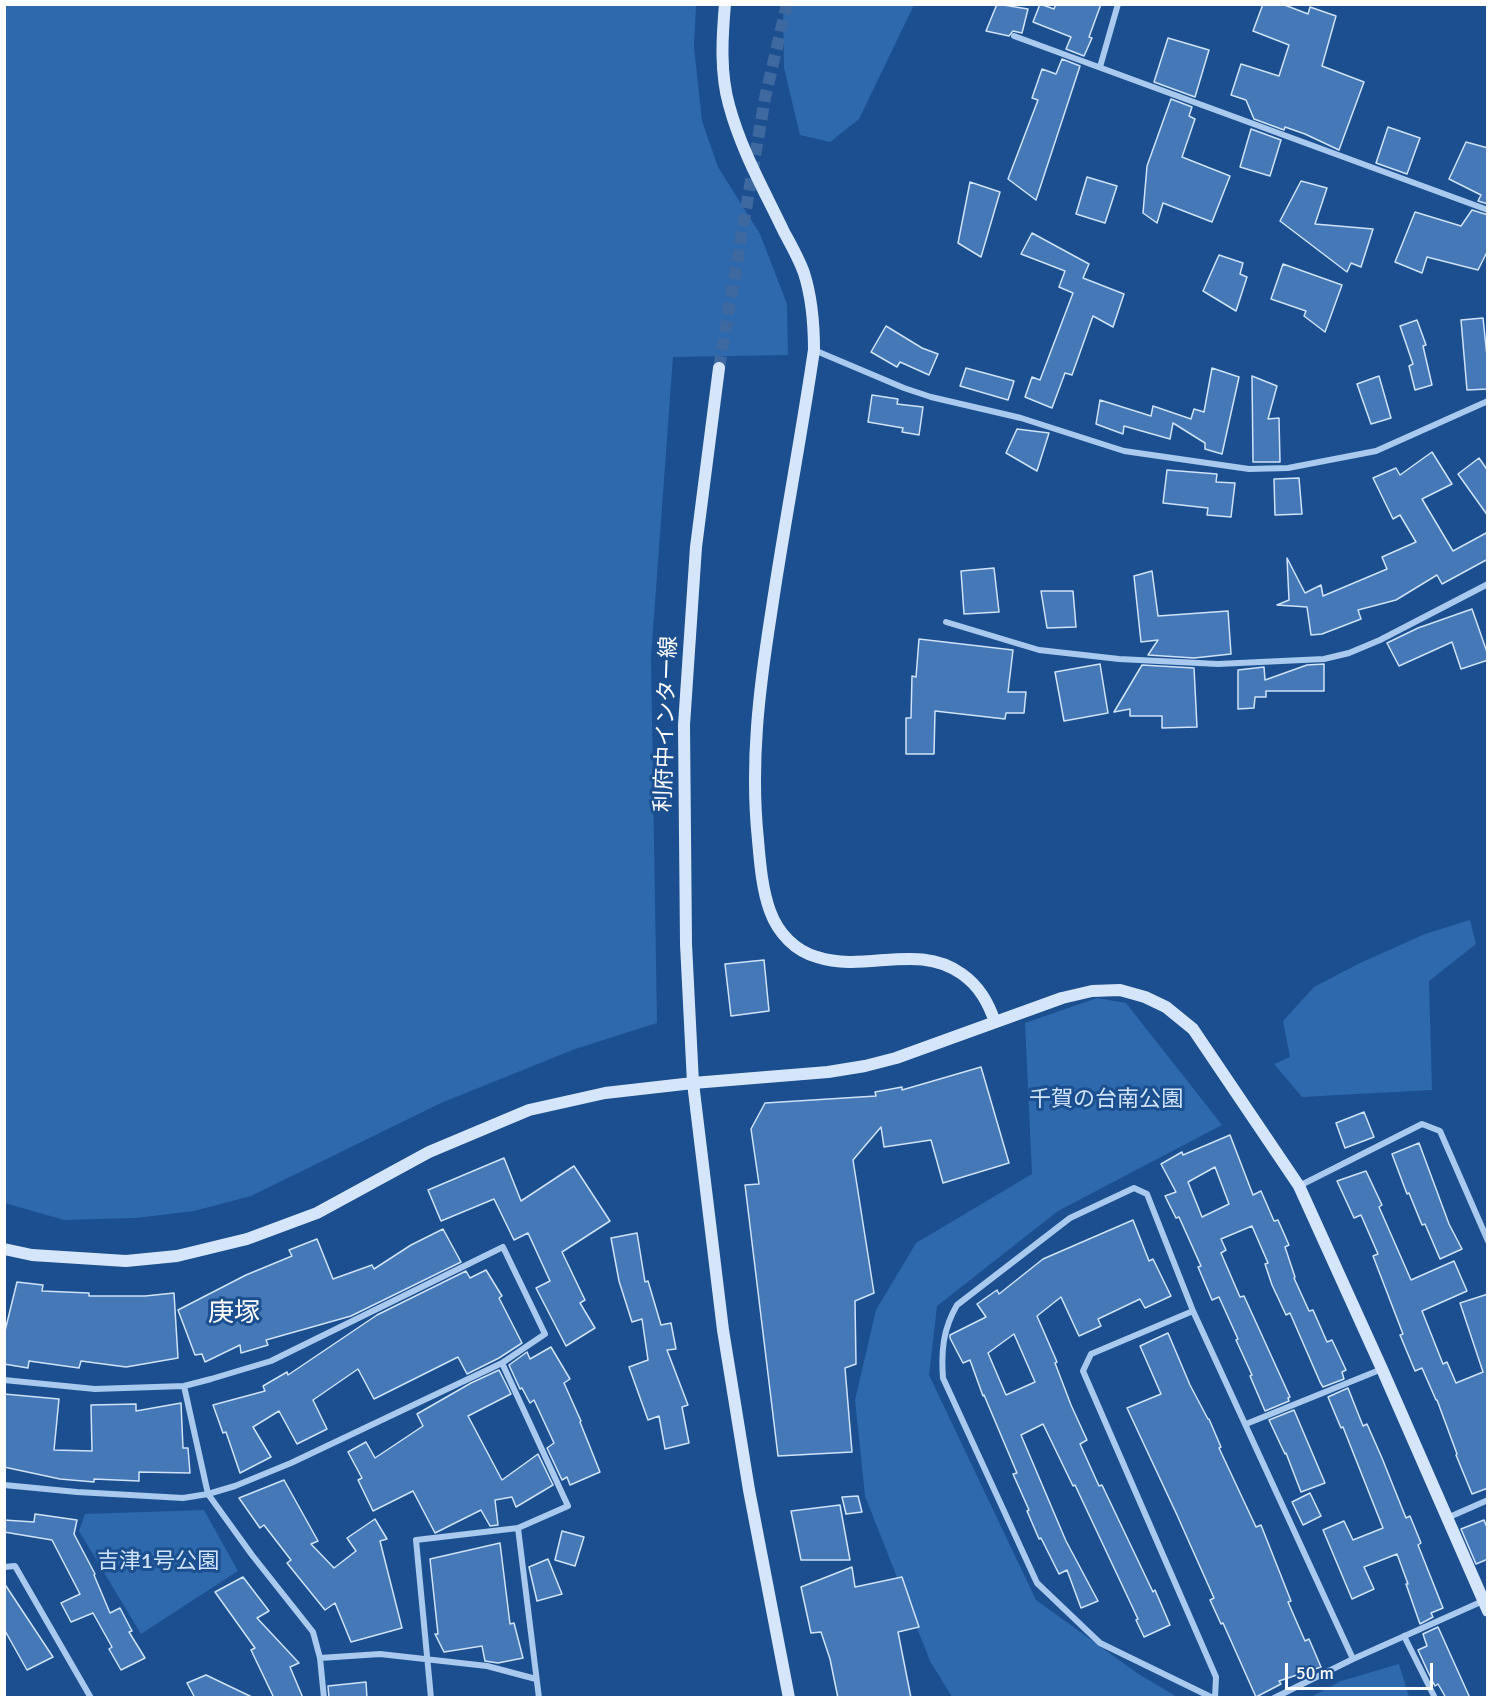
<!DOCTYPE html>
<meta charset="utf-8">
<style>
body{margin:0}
#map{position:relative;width:1492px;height:1702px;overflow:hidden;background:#1b4f8f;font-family:Signika,sans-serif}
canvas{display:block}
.frame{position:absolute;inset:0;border:6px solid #fff;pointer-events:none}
.scale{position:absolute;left:1285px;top:1663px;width:148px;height:27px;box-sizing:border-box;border:3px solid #fff;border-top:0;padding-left:8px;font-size:18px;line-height:21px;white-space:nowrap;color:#fff;-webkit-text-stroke:4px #1b4f8f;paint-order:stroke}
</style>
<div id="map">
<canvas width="1492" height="1702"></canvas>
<div class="frame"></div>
<div class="scale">50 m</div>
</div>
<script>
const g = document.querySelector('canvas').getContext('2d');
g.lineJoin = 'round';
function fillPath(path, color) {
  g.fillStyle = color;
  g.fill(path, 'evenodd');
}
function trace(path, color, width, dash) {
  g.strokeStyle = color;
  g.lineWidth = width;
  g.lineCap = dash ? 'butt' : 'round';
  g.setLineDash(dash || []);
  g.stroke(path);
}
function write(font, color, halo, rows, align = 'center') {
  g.font = font + ' Signika,"Noto Sans JP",sans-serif';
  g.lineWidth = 6;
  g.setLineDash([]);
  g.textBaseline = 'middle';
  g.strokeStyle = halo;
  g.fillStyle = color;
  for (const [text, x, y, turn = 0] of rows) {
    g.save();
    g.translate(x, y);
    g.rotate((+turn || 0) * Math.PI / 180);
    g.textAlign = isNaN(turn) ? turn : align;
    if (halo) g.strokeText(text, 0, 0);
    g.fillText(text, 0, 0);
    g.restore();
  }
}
const green = new Path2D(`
 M4,5h692l-2,42 8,74 16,46 42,67 27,70 1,51 -115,2 -22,300 6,366 -82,26 -134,54 -190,93 -57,15 -58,7 -72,2 -59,-17z
 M783,5h131l-55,114 -29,23 -30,-7 -16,-67z
 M1470,920l6,24 -47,37 3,109 -130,7 -28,-33 16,-7 -7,-36 31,-34 46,-24 65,-29z
 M1097,998l29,5 96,122 -164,86 -121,95 -8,69 107,225 101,73 40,24h-225l-22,-36 -65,-165 -10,-96 21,-90 40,-67 116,-69 -7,-151z
 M204,1510l34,61 -97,63 -62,-103 6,-17z
 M1399,1664l10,33h-98l30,-16z`);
const building = new Path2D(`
 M997,4l31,5 -6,24 -9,-2 -4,5 -23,-5z
 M1040,4l14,5 2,-5h45l-12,33 3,1 -8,18 -18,-7 5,-12 -38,-15z
 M1263,4h19l26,10 2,-7 26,9 -14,50 42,16 -25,68 -34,-16 -20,-7 -1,3 -30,-11 -8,-19 -15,-5 10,-31 38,12 10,-31 -36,-14z
 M1168,38l41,12 -14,47 -41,-15z
 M1062,59l18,7 -44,134 -28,-21 30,-79 -6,-2 10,-29 14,5z
 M1171,99l21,8 -3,9 6,3 -13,38 48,19 -18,46 -49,-19 -6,20 -14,-10 4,-47z
 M1388,127l32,11 -13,36 -31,-11z
 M1251,129l30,11 -11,36 -30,-9z
 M1466,142l22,6v56l-10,-3 3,-6 -32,-16z
 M1087,177l30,9 -12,37 -29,-9z
 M1301,181l26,7 -12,36 58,5 -12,38 -10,-4 -4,9 -67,-51z
 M970,182l30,10 -19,65 -23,-14z
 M1472,210l16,5v35l-10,20 -51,-13 -5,16 -27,-11 20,-50 46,14z
 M1032,233l57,31 -6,14 41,16 -11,33 -20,-11 -21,59 -7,-2 -13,35 -27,-11 7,-20 8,3 33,-87 -14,-6 6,-16 -44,-17z
 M1219,255l24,8 -3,11 7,3 -11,34 -33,-20z
 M1283,264l59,21 -17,47 -21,-16 2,-5 -35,-12z
 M1483,318l5,48v23l-21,1 -6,-70z
 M1417,320l9,25 -3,1 9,39 -17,5 -6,-24 4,-2 -13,-38z
 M886,326l36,22 16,6 -9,21 -29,-13 -3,5 -26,-15z
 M966,368l48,13 -6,19 -48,-14z
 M1212,368l27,9 -17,77 -17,-5v-6l-32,-20 -3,16 -46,-13 -1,8 -27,-10 4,-24 51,16 2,-10 38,13 3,-10 10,3z
 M1252,376l25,10 -9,33 11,-1 1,44h-27z
 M1379,376l12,42 -20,6 -14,-40z
 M872,395l26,4 -1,5 26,3 -4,28 -17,-3 1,-4 -35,-6z
 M1017,429l32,4 -12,38 -31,-18z
 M1432,452l20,32 -30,15 31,52 35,-19v27l-46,25 -5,-9 -41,25 -38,10 3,9 -39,15 -11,1 -4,-28 -30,-2 12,-5 -2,-42 18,35 16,-8 2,11 64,-27 -5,-12 34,-15 -16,-27 -7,4 -20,-41 23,-10 4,7z
 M1479,458l9,13v45l-30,-42z
 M1167,470l50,4 -1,8 19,1 -4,34 -24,-2 1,-7 -45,-5z
 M1299,478l3,36 -27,1 -1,-36z
 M994,568l5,44 -35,2 -3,-43z
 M1152,571l6,45 70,-5 3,43 -37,4 -46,-3 10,-15 -17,2 -7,-66z
 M1041,591h32l3,36 -29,1z
 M1472,609l16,46v5l-27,9 -9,-27 -53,24 -12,-23 31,-15z
 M919,639l94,11 -5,42h18l-2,21h-18l-1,6 -70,-8 -1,43h-28v-36h5l1,-42 4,1z
 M1100,664l8,49 -44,8 -9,-49z
 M1324,664v27h-58v6h-11l-1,11 -16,1v-39l26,-3 1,13 42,-15z
 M1142,665l52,3 3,59 -35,1v-12h-32v-7l-16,3z
 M764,960l5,51 -38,5 -6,-52z
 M981,1067l28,96 -66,20 -12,-43 -47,7 -3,-20 -28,33 21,133 -19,8 1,63 -11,4 7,84 -74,4 -33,-271 14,-1 -8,-55 14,-26 111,-7 -1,-4 27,-5v3z
 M1364,1112l10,25 -29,11 -9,-25z
 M1230,1135l23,60 8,-4 13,30 4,-1 11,25 -4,2 10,30 -1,1 15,33 4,-1 14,32 5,-2 14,30 -4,2 2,7 -21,8 -3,-5 -30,-69 -4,2 -14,-30 -7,-21 3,-1 -16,-37 -31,13 5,11 -5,3 19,44 4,-1 46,101 -2,1 1,3 -24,10 -15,-35 2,-1 -16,-35 2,-1 -19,-42 -7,3 -14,-33 3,-1 -22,-49 -3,1 -11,-22 11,-4 -15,-28 21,-12 1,3zM1215,1167l14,37 -27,13 -14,-35z
 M1419,1143l30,81 13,25 -22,10 -15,-35 -3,1 -13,-32 -2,1 -15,-40z
 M504,1158l17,43 53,-35 36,55 -48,31 23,48 -5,3 15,25 -29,18 -30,-58 14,-7 -22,-48 -14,7 -20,-41 -53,22 -13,-31z
 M1366,1171l16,34 -3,2 32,73 43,-19 13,30 -45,20 21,53 4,-2 9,21 27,-11 -23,-69 28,-9v194l-16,6 -16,-39 1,-1 -20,-54h-1l-14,-32 -7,3 -15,-36 3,-1 -30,-78 5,-2 -17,-39 -7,3 -17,-37z
 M1133,1220l16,41 4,-2 18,37 -26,12 -5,-9 -42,20 3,7 -22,10 -18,-39 -24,19 20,46 -2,1 16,42 16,35 -7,4 19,42 3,-1 51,107 2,-2 15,35 -26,12 -8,-17 2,-1 -63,-134 -2,1 -30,-62 -22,11 45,106 32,60 -17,7 -14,-38 -8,4 -18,-36 -2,1 -12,-28 2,-1 -16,-36 4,-1 -33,-78 -1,1 -13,-36 -7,3 -13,-25v-3l36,-18 -9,-13 20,-14 2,4 44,-35zM1014,1334l21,48 -29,13 -18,-42z
 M443,1229l18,33 -110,54 -85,24 2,5 -27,8 -1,-8 -35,17 -3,-8 -7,1 -17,-45 68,-35 46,-19 -3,-6 28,-11 16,40 39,-14 2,4 37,-24z
 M637,1233l8,49 3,-1 13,44 10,-2 5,26 -9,1 21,55 -6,2 7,36 -24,6 -6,-33 -11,4 -19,-53 19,-7 -6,-41 -10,3 -13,-41 -8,-43z
 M486,1270l16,26 -3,2 23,45 -23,15 -32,16 -9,-17 -84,42 -16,-30 -45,31 14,29 -30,15 -18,-33 -26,16 18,30 -31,16 -14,-41 -3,1 -10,-28 52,-14 -2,-5 24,-14 1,3 89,-60 89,-44 4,7z
 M17,1282l26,3 -1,6 47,2v3h56l29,-3 4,65 -52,9 -45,-6 -2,7 -50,-7 -1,7 -24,-4v-29z
 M1168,1333l22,52 18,34h1l12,28 -2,1 37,79 5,-2 30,76 -3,1 17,39 4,-2 12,28 -42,14 2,3 -25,13 -33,-74 -2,1 -11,-24 4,-2 -37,-83 -50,-107 34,-14 -21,-48z
 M551,1347l19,32 -6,4 17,38 -1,1 20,50 -30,13 -3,-8 -5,3 -15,-32 7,-5 -20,-43 -4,3 -8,-15 -2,1 -11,-24 18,-13 3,7z
 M499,1370l12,24 -43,22 34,64 36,-26 15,31 -37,22 -4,-10 -17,3 3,25 -8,1 -9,-16 -46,23 -22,-42 -40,20 -15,-31 4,-2 -14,-26 18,-10 9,16 48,-32 -6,-12 54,-31z
 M1348,1388l15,38 4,-2 15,34 24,60 4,-2 11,27 -3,2 25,63 -12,5 2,4 -13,7 -14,-40h2l-11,-30 -33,13 10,22 -22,10 -29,-69 21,-9 9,19 30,-12 -40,-101 -2,1 -13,-31z
 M4,1394l55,5 -5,51 38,1 -1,-46 45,-1v7l45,-8 2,45h5l2,25 -51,-1v9l-45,-2v3l-34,-3 -56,-12z
 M1294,1410l31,73 -24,9 -15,-39 -1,1 -16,-34z
 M284,1480l34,61 -7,3 23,24 22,-17 -9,-13 28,-19 12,20 -7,2 22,87 -51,14 -16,-39 -10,7 -38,-47 4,-3 -27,-35 -4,3 -21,-30z
 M1310,1493l11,23 -18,9 -11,-23z
 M858,1496l4,16 -16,2 -4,-17z
 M840,1505l10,55h-49l-10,-49z
 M35,1514l42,6 -3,14 21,40 -1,1 16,38 10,-5 12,23 -3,1 16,26 -24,12 -12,-21 3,-2 -19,-34 -22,9 -10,-19 19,-9 -28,-54 -48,-8v-12l30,2z
 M1484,1520l4,10v29l-12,5 -15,-35z
 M562,1531l22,6 -9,29 -20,-6z
 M500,1543l10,81 4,-1 9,35 -25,5 -13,-2 -3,-15 -38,6 -9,-18h3l-8,-75z
 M548,1559l14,35 -25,7 -8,-34z
 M852,1567l3,20 47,-10 17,50 -21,5 13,66h-73l-8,-39 -9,-27 -10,1 -10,-46z
 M243,1577l26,34 -12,7 42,45 -9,4 13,31h-29l-23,-48 4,-2 -40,-56z
 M4,1583l49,74 -26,13 -23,-41z
 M1438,1627l32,71h-24l-8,-14 -3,2 -7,-14 -10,-22 9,-4 -4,-12z
 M206,1675l48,23h-59l-8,-15z
 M366,1682l1,16h-38l-1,-12z`);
const secondaryTunnel = new Path2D(`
 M719,368l46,-270 22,-94`);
const street = new Path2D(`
 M1014,36l474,174
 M1100,67l18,-63
 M814,350l90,38 27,9 90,21 103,33 125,18 39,-1 88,-17 112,-50
 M946,622l93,28 80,9 99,5 106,-5 25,-6 31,-13 108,-56
 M1299,1186l123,-62 18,7 48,110
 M1193,1311l-102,43 -8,17 133,306 -1,21
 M4,1380l91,9 89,-3 27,-7 60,-18 232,-114 42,87 -43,29 -211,100 -56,23 -27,8 -25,4 -106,-6 -73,-7
 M184,1386l24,108 44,61 61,77 7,26 4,40
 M1246,1424l136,-55
 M1447,1518l41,-18
 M518,1528l21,170
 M4,1567l11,-1 76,132
 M1404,1636l31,62
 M320,1658l60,-4 107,12 49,13
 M431,1698l-15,-158 102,-12 50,-22 -66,-143
 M1213,1698l-113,-55 -63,-60 -94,-205c-2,-27 0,-49 14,-73l113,-87 64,-30 13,6 46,117 160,348
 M1274,1698l79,-39 130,-58`);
const secondary = new Path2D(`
 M725,4c-3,34 -5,69 4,101 12,45 35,85 55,127 7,13 15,27 20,41 8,25 10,51 10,77 -13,88 -30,176 -43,264 -12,76 -21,150 -13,226 2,23 4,49 12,71 8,22 25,40 47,46 49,16 101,-15 145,17 17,12 26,28 33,48
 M719,368l-23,179 -12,178 2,219 7,139 30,247 26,160 40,208
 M4,1249l28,6 94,6 51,-5 70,-17 70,-26 112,-61 100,-42 76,-17 88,-10 135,-11 37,-6 31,-8 166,-60 30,-7 28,-1 25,7 21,10 27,22 106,157 83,183 106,242`);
const streetNames = [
 ["利府中インター線",667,724,-88]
];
const parkNames = [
 ["千賀の台南公園",1106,1100],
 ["吉津1号公園",158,1562]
];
const quarterNames = [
 ["庚塚",234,1314]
];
fillPath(green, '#2e69ad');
fillPath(building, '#4478b7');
trace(building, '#cfe3fa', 1.5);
trace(secondaryTunnel, '#3d69a0', 12, [12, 6]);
trace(street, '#a9c9ee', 6);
trace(secondary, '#d6e6fa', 12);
write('22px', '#fff', '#1b4f8f', streetNames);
write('22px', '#cfe3fa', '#1b4f8f', parkNames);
write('26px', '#fff', '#1b4f8f', quarterNames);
</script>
